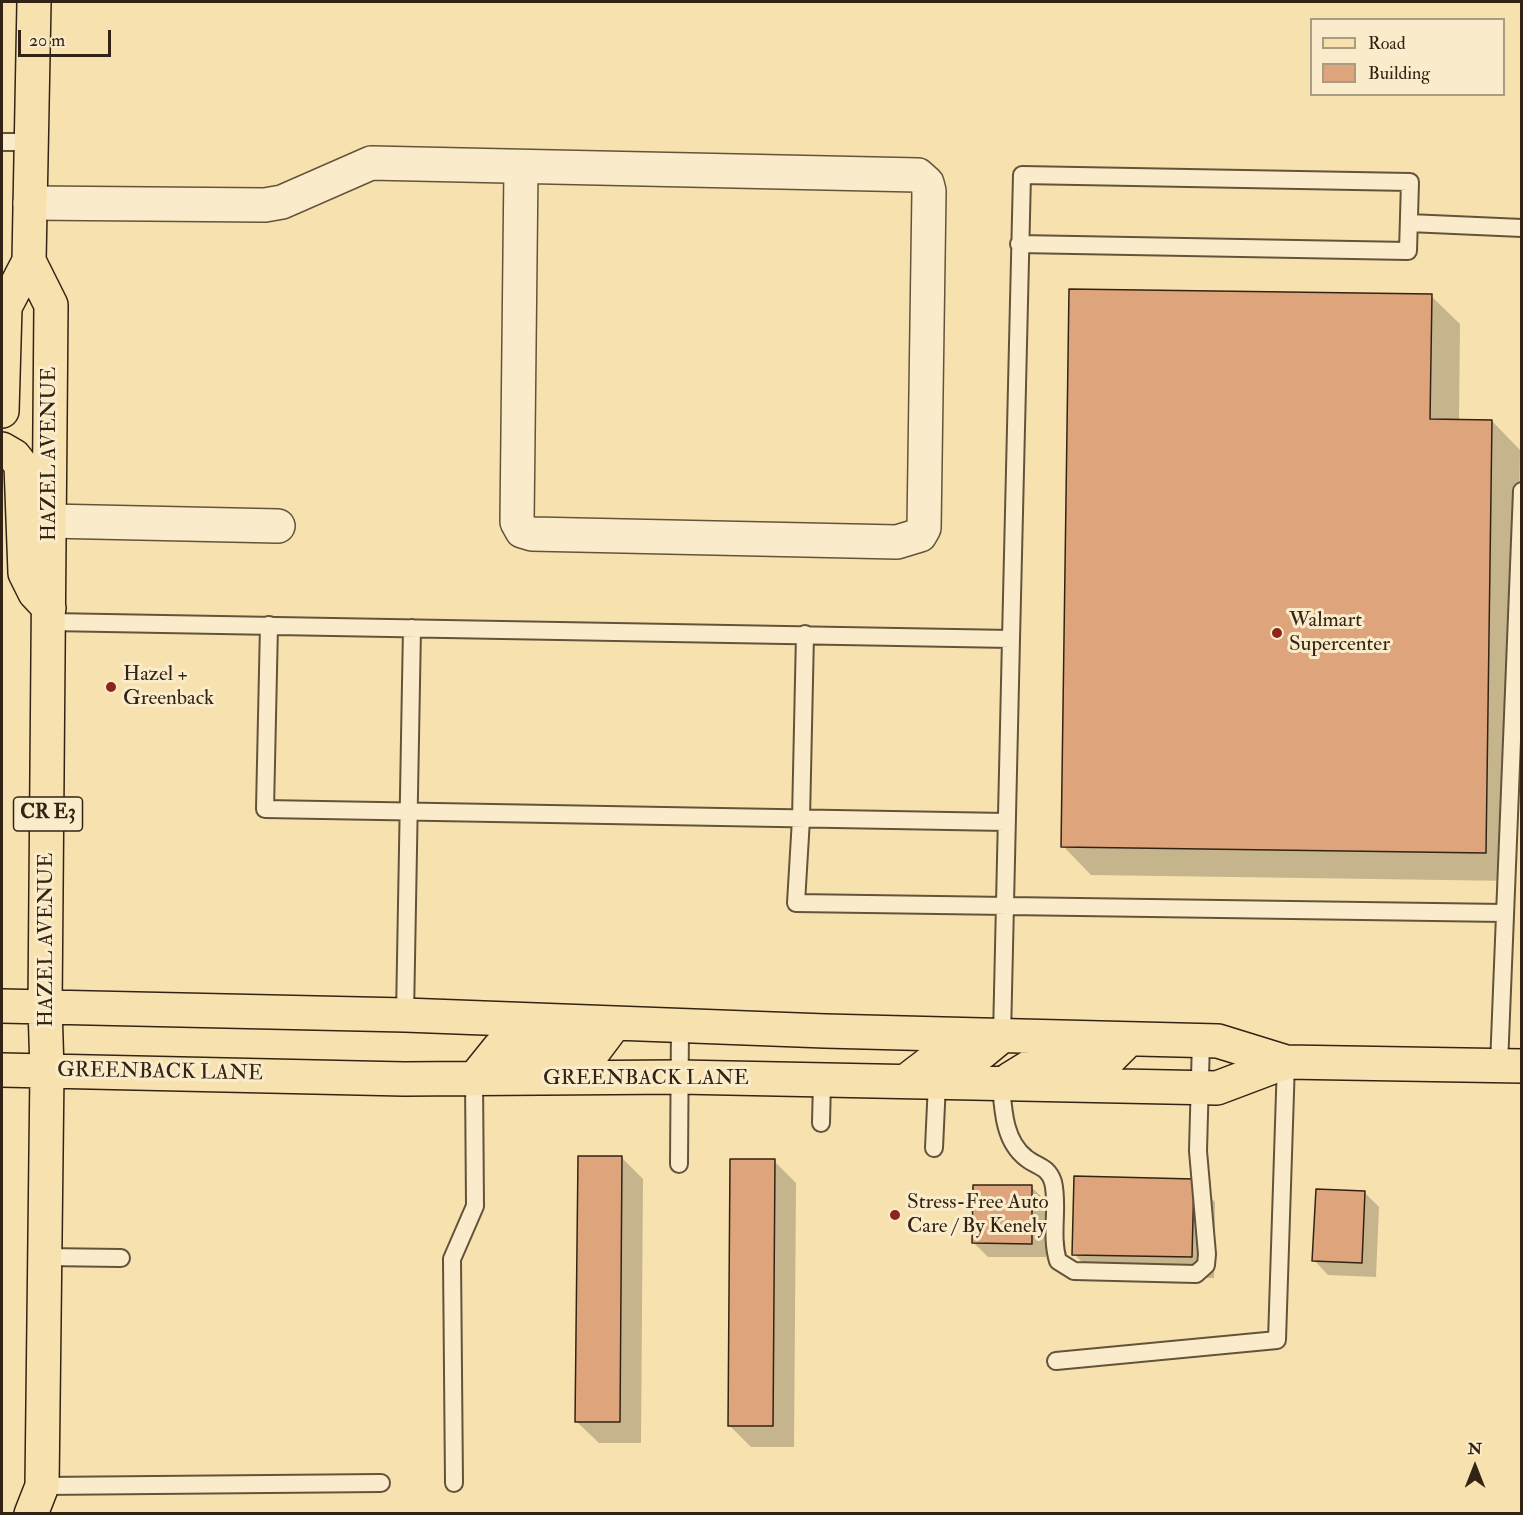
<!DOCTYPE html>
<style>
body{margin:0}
#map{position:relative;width:1523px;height:1515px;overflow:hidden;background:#f7e2af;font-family:"IM FELL Double Pica",serif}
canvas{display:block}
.frame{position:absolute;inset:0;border:3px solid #332314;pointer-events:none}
.legend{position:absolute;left:1310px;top:18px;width:195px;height:78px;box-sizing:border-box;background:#faeccb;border:2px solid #aa9c82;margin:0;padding:8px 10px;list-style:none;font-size:18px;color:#332314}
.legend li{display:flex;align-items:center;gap:12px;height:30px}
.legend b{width:30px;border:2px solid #aa9c82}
.north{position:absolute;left:1445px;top:1437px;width:60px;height:60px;-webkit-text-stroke:4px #faeccb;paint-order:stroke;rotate:0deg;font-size:16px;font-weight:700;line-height:24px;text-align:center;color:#332314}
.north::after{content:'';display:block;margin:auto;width:21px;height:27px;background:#332314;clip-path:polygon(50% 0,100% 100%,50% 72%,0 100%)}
.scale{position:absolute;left:18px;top:30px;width:93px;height:27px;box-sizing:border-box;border:3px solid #332314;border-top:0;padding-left:8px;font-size:18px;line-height:21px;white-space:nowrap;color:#332314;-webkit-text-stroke:4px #faeccb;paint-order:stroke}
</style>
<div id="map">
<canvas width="1523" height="1515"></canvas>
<div class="frame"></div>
<ul class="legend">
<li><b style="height:8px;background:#f7e2af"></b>Road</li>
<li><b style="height:16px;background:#dea47b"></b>Building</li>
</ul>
<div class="north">N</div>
<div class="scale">20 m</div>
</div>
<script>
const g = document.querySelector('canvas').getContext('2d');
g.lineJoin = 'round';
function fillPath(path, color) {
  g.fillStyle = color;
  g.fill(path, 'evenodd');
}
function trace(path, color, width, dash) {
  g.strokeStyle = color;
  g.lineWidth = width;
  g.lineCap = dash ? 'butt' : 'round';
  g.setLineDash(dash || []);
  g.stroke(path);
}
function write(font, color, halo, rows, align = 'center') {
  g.font = font + ' "IM FELL Double Pica",serif';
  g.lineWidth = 6;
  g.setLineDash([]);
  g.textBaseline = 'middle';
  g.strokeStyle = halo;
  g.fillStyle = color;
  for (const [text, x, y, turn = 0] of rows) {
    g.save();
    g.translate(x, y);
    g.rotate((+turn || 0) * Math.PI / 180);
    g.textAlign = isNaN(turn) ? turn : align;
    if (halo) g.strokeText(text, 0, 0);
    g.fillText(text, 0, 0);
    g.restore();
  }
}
const shadow = new Path2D(`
 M1431,296l29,28 -1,97h33l28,29 -6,431 -423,-6 -28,-29z
 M621,1157l22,22 -2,264h-42l-22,-21z
 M774,1161l22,22 -2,264h-43l-22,-22z
 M1193,1180l22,22 -1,76 -118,-2 -22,-22z
 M1031,1187l15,14v56h-58l-14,-14z
 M1365,1193l14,14 -3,70 -48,-2 -14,-15z`);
const building = new Path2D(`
 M1069,289l363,5 -2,125 62,1 -6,433 -425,-6z
 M578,1156h44l-2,266h-45z
 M730,1159h45l-2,267h-45z
 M1074,1176l120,3 -2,78 -120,-2z
 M973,1185h59v59l-60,-1z
 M1316,1189l49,2 -3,72 -50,-2z`);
const service = new Path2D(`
 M2,142h29
 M1409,223l113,5
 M50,622l961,17 11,-464 388,7 -2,69 -389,-7
 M269,625l-4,184 741,13
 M805,634l-4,185 -5,84 708,10
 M405,1015l7,-387
 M1002,1036l9,-397
 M1499,1065l23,-574
 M1001,1084c2,26 3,57 25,74 11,9 22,8 27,24 6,24 -3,53 5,79l16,10 122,3 10,-9 1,-11 -9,-103 3,-111
 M821,1123l1,-42
 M934,1148l3,-65
 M679,1164l1,-139
 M45,1257l76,1
 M1056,1361l221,-21 9,-278
 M454,1483l-2,-224 23,-53 -1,-127
 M42,1486l339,-3`);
const minor = new Path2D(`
 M30,203l235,2 17,-3 89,-39 547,12 9,8 2,8 -5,337 -4,7 -23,7 -365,-8 -10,-3 -5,-9 4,-354
 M49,521l229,5`);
const primary = new Path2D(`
 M29,261l22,44 -6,702 2,64 -5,415 -11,28
 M2,411l3,-104 24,-46 5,-259
 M2,449l12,7 7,9 4,108 10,20 14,15
 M2,1006l403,9 420,16 393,10 68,21 236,4
 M2,1070l402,9 276,-2 537,11 69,-26
 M474,1079l25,-31 95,3 21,-28
 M1010,1079l26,-16 72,-3 20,-20
 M906,1081l25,-19 50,-9 17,-14`);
const markers = [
 [1277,633,6,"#8f2418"],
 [111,687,6,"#8f2418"],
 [895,1215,6,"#8f2418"]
];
const shields = [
 [48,814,69]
];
const shieldNames = [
 ["CR E3",48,814]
];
const streetNames = [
 ["HAZEL AVENUE",50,454,-90],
 ["HAZEL AVENUE",47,940,-90],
 ["GREENBACK LANE",160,1073,1],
 ["GREENBACK LANE",646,1079]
];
const poiNames = [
 ["Walmart",1289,621],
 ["Supercenter",1289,645],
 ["Hazel +",123,675],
 ["Greenback",123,699],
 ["Stress-Free Auto",907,1203],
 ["Care / By Kenely",907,1227]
];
fillPath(shadow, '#0003');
fillPath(building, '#dea47b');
trace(building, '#332314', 1.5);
trace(service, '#64533b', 20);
trace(minor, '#64533b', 36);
trace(primary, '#332314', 36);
trace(service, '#faeccb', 16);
trace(minor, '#faeccb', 33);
trace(primary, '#f7e2af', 33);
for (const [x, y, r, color] of markers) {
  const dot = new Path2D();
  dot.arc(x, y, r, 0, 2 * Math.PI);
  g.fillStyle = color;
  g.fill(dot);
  trace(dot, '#faeccb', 2);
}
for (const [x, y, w] of shields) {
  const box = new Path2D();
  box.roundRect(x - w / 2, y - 17, w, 34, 4.5);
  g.fillStyle = '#faeccb';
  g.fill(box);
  trace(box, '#332314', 1.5);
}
write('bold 20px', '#332314', null, shieldNames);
write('21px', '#332314', '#faeccb', streetNames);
write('21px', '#332314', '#faeccb', poiNames, 'left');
</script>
